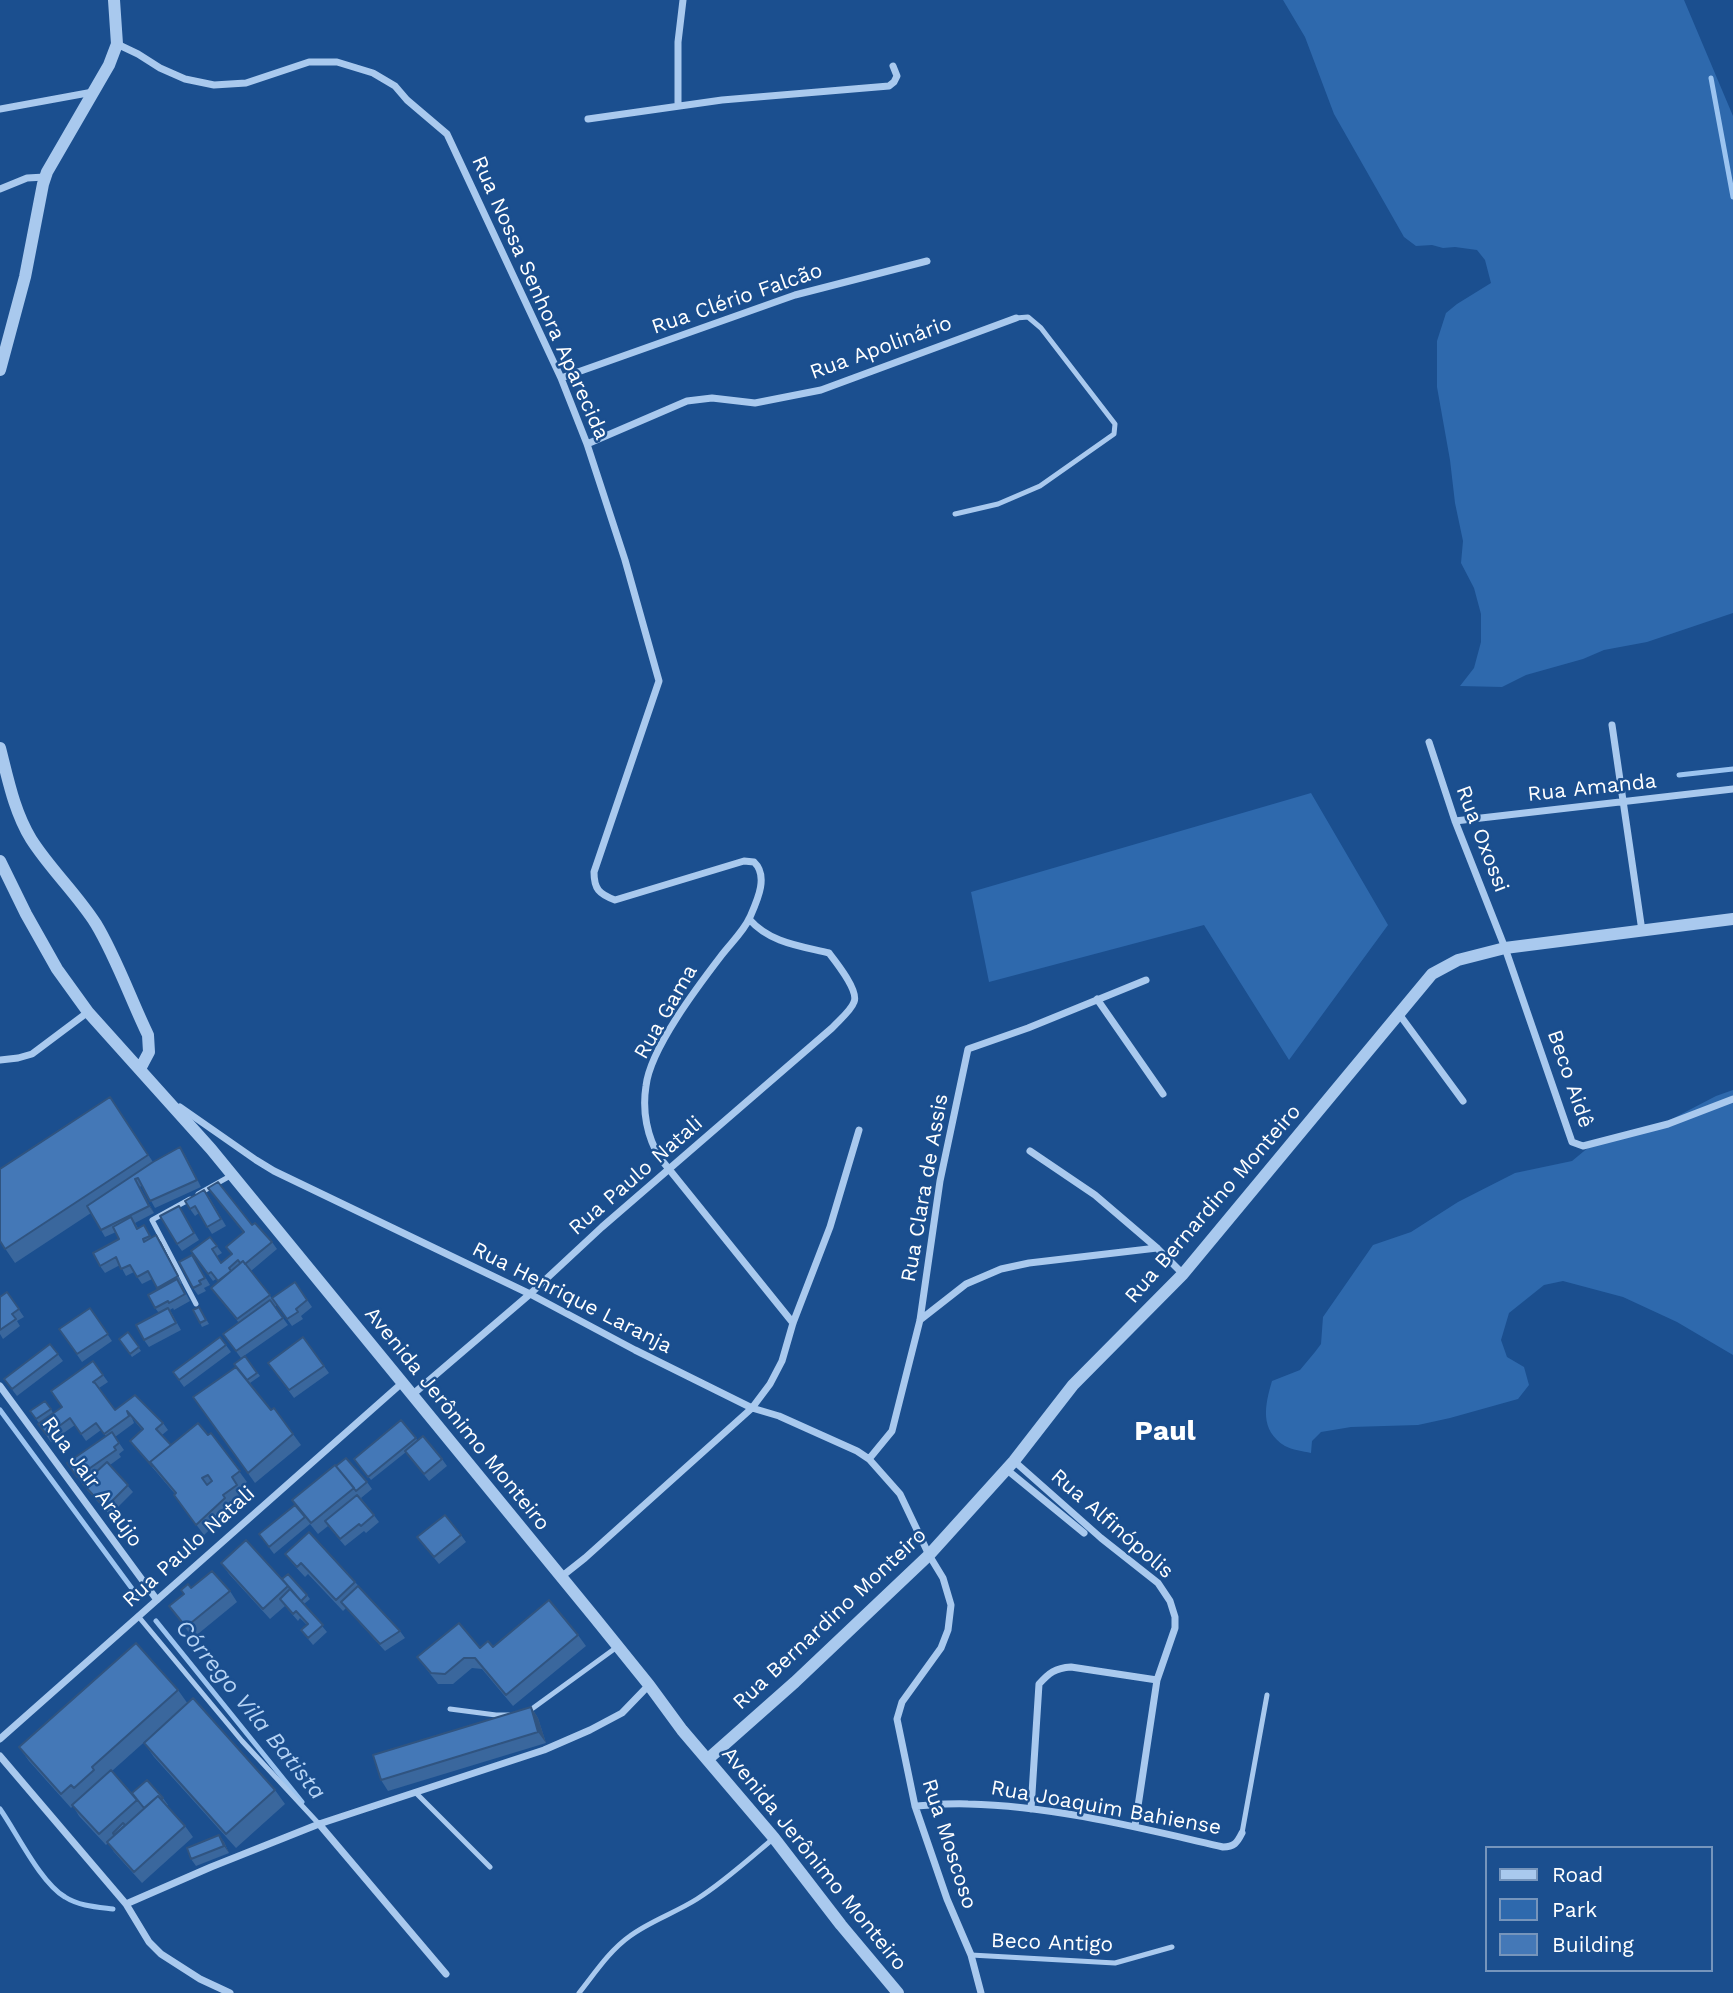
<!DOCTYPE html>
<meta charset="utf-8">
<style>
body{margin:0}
#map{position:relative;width:1733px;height:1993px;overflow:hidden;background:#1b4f8f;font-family:"Work Sans",sans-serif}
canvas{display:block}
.legend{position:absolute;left:1485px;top:1846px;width:228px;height:126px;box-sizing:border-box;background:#1b4f8f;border:2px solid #7695bc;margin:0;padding:9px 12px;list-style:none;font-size:21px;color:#fff}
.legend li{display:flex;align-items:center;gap:14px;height:35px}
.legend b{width:35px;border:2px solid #7695bc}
</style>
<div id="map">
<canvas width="1733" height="1993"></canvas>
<ul class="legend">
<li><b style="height:9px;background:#a9c9ee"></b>Road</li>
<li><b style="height:19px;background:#2e69ad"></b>Park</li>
<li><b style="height:19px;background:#4478b7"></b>Building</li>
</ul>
</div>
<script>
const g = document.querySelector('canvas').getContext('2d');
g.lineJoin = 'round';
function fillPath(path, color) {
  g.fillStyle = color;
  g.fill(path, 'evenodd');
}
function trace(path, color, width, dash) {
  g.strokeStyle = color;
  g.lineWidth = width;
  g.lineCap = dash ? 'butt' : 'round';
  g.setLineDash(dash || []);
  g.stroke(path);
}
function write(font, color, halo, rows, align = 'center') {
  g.font = font + ' "Work Sans",sans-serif';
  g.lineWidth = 5;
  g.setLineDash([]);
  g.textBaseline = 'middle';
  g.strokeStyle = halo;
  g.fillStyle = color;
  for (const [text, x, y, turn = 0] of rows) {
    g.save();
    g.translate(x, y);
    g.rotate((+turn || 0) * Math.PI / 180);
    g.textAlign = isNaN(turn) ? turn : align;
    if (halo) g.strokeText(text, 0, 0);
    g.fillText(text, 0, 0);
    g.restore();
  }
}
const green = new Path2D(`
 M1283,0h401l49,116v497l-86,29 -43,8 -21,9 -57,16 -24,12 -42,-1 14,-18 7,-26v-28l-7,-26 -13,-25 2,-22 -8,-38 -5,-43 -13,-73v-46l9,-28 11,-9 34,-21 -6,-23 -8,-10 -22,-3 -12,1 -11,-3 -16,1 -12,-9 -70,-123 -29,-77z
 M1311,793l77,132 -99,135 -85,-135 -215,57 -18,-90z
 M1733,1090v265l-56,-33 -54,-25 -60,-16 -19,4 -35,28 -8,27 6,17 17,10 5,18 -11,14 -68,19 -32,7 -67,2 -30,5 -9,9 -1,12c-8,-2 -19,-3 -26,-7 -26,-16 -20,-41 -13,-65l28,-11 15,-18 6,-8 2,-27 50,-72 38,-13 47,-30 57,-29 57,-12 17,-14 81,-27 46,-24z`);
const stream = new Path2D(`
 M1711,78l22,119
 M1679,775l54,-6
 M0,1410l136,184
 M156,1621l146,181
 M0,1809c17,24 40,73 65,88 14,9 32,10 48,12`);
const service = new Path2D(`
 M955,514l43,-10 42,-18 74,-52 1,-10 -74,-96 -13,-11 -12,1
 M198,1194l34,-19
 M190,1199l-38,21 44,84
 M138,1616l104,125 77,83
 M450,1709l46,6h13
 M529,1711l88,-64
 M415,1792l75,75
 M1242,1833l25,-138
 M971,1955l144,8 57,-16
 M579,1993c16,-20 30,-42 51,-57 20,-15 45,-23 67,-37 27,-17 52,-40 77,-61`);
const minor = new Path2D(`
 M117,44l21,10 22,14 25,11 29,6 32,-2 63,-21h28l36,11 22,13 12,14 40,34 114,244 26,66 38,116 34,121 -65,191c0,17 5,22 21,28l129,-39 10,1c15,14 3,39 -4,55 -6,14 -20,27 -29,39 -23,30 -71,93 -75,130 -4,25 1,51 14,72l133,165
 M678,106v-64l5,-42
 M0,109l93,-17
 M588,119l134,-19 167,-14 5,-4 3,-6 -4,-10
 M0,189l27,-11 18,-1
 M561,378l234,-83 132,-34
 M587,444l100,-43 25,-3 43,5 66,-13 195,-72
 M1612,725l30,206
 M1429,742l26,79 50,127 67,194 11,4 85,-22 65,-25
 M1455,821l278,-32
 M1097,999l66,95
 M1399,1014l64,87
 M0,1060l18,-2 14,-4 56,-42
 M180,1107l76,53 18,11 256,123 105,56 117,58 27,8 78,35 12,8 31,35 29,61 14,23 8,27 -3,25 -7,18 -39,54 -5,17 18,87 32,93 24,56 10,38
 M1030,1151l65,44 62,53 26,26
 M920,1320l46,-36 35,-15 28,-6 128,-15
 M0,1386l157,214
 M412,1395l118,-101 72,-67 230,-199c6,-7 19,-17 22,-26 5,-11 -18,-40 -25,-49 -29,-7 -59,-10 -80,-34
 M869,1459l23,-28 28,-111 20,-139 28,-132 60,-21 118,-48
 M1014,1461l87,77 57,45 12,18 5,16v11l-18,52 -22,146
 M1006,1469l78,64
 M561,1577l24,-19 167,-150 18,-24 12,-23 11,-38 37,-96 29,-97
 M0,1739l402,-356
 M0,1756l126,148 23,38 12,12 39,25 30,14
 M915,1806c17,-1 36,-3 53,-2 86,2 172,24 255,43 11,0 14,-4 19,-14
 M1031,1809l8,-125c10,-11 16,-16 32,-17l86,13
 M319,1824l127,150
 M126,1904l85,-37 108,-43 225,-74 46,-20 32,-17 27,-28`);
const tertiary = new Path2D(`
 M0,370l25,-93 18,-93 4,-12 62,-107 8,-21 -3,-44
 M0,748c8,31 14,63 31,91 19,30 46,55 65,85 20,33 35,76 52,111l1,17 -9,17
 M0,861l26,53 31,55 31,43 123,137 384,469 54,67 33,45 92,108 67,87 57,68
 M708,1759l87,-77 134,-127 85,-94 59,-76 110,-111 249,-300 26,-14 47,-12 228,-29`);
const wall = new Path2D(`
 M110,1097l43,65 27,-15 5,8 16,32 -46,21 -13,-23 -2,2 14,26 -19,10 3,5 6,-3 8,13 9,4 21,41 -1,1 9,17 -16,9 -1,-2 -3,2 11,20 -32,17 -5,-7 15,-27 -4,-5 3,-19 -6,-10 -10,5 -8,-12 -8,4 -6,-11 -15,8 -5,-7 19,-27 -3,-7 -11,5 -14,-24 -76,50 -15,-22z
 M208,1188l64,54 5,7 -26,22 26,34 -2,2 13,18 -47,33 -18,-24 16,-11 -28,-35 7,-6 -2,-3 -3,2 -22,-30 19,-14 12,16 -5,3 4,7 11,-8 -6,-8 17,-15z
 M209,1197l17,29 -14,8 -13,-21 -4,3 -5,-7z
 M179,1206l20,34 -17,11 -5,-7z
 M192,1255l18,30 -6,3 2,3 -8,4 -5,-7z
 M295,1282l17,25 -11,9 2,3 -11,7 -20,-28z
 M7,1292l17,25 -7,4 3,5 -17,13 -3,-5v-37z
 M199,1307l10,17 -7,3 -2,-4z
 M90,1308l22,33 -30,21 -23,-33z
 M128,1332l13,19 -9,6 -13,-18z
 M220,1337l11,15 -47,35 -11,-15z
 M50,1344l13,17 -46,35 -13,-17z
 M245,1356l15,20 -10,7 21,27 3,-2 27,37 -46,38 -62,-86 43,-30z
 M93,1361l15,21 -9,6 16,22 48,13 5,7 -6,5 9,10 37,-10 3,-2 36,49 -8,6 6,7 -14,11 2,2 -29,27 -30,-40 1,-1 -45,-53 12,-11 -10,-12 2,5 -19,14 9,13 -5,4 2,3 -11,8 23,27 -23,23 -22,-24 -21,-28 39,-27 -5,-6 -15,11 -11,-16 -24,17 -13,-18 24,-17z
 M268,1363l56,3 5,7 -35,25z
 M51,1409l2,4 -14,10 -9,-12z
 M401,1420l17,21 24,18 5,7 -18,15 -23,-29 -35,28 -17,-21z
 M367,1482l5,7 -11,9 18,24 -13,11 -2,-2 -19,15 -17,-20 -10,8 -8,-10 -36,30 -15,-20z
 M461,1535l5,7 -27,22 -22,-27z
 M285,1554l70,28 45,49 5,7 -20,13 -39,-43 -3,3 -35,-37 -3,3 -12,-13z
 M221,1563l61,16 25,16 3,4 -6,5 23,28 -14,13 -12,-15 6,-5 -7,-7 -2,3 -13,-15 -15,13 -41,-45z
 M191,1588l39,3 7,11 -44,36 -24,-32z
 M578,1635l8,11 -73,60 -31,-37 -10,-1 -19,16h-15l-21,-27z
 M178,1690l10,14 87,86 10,14 -49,44 -82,-91 -10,-14 16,-15 -48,43 20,22 31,5 5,7 -1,1 18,20 8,11 -51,46 -28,-31 -6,-9 -2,2 -27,-29 -6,-10 -2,2 -42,-47 -10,-14z
 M531,1707l7,11 8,25 -158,48 -7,-11z
 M219,1835l5,7 5,11 -33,13 -5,-7z`);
const shadedWall = new Path2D(`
 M135,1179l5,8 14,26 -5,-7z
 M156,1235l5,7 21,41 -4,-7z
 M531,1707l7,11 8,25 -8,-11z
 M219,1835l5,7 5,11 -5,-7z`);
const building = new Path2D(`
 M110,1097l38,58 -143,94 -5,-8v-72z
 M180,1147l17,33 -47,21 -12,-23 -3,1 14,27 -48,24 -14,-24 66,-44z
 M218,1182l34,43 3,-2 17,19 -27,22 -2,-3 -3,2 -2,-3 -9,8 2,3 -13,10 -7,-9 -3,2 -17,-23 19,-14 7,9 -5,3 9,14 11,-9 -6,-7 18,-15 -36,-44z
 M204,1190l17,29 -14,8 -12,-21 -5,3 -5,-8z
 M179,1206l15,27 -17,11 -17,-28z
 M131,1217l6,12 7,-4 6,11 -7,3 1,3 12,-7 22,41 -21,12 -9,-17 -11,6 -7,-12 -9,4 -5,-12 -16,9 -7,-13 26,-14 -6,-12z
 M192,1255l13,23 -6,3 2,3 -8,4 -14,-26z
 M243,1261l27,34 -33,24 -26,-31z
 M177,1279l8,15 -16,9 -1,-2 -13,7 -7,-13z
 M295,1282l12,18 -11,9 2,3 -11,7 -15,-21z
 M7,1292l12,17 -7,5 4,5 -16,11v-33z
 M270,1300l13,18 -47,33 -13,-17z
 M199,1307l7,13 -6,3 -7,-13z
 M90,1308l18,26 -31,20 -18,-25z
 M168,1308l8,15 -32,17 -8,-15z
 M128,1332l11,15 -9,7 -11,-15z
 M220,1337l6,8 -47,35 -6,-8z
 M303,1337l21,29 -35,24 -21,-27z
 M50,1344l8,10 -46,35 -8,-10z
 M245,1356l12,17 -10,7 -13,-16z
 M93,1361l10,14 -10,7 2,1 20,27 20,-15 28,28 -7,6 15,16 -21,17 2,4 -22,-25 13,-12 -16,-18 2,5 -25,18 -8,-11 -15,11 -11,-16 -23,17 -9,-11 24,-17 -11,-16z
 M236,1367l35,43 3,-2 19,26 -45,39 -55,-76z
 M45,1401l6,8 -15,10 -6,-8z
 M401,1420l15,18 -48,39 -14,-18z
 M198,1423l10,12 3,-2 29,38 -8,6 5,8 -14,10 2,3 -29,27 -22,-30 2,-2 -26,-31zM208,1475l4,6 -5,4 -5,-7z
 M112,1432l7,11 -5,4 2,3 -39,27 -10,-14z
 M423,1436l19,23 -18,15 -19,-23z
 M346,1458l21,24 -11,9 -20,-25z
 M107,1462l21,23 -23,23 -22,-24z
 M335,1465l19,23 -43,35 -19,-23z
 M357,1495l17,20 -13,11 -2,-2 -19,15 -15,-18z
 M295,1505l10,12 -36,30 -10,-13z
 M445,1515l16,20 -27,22 -17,-20z
 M309,1532l46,50 -19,18 -35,-37 -4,4 -12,-13z
 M246,1540l42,46 -25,23 -42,-46z
 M212,1571l18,20 -44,36 -17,-21 15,-12 -3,-4 7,-6 3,4z
 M288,1574l19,21 -6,6 -19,-22z
 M358,1586l42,45 -20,13 -39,-42z
 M290,1589l33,36 -15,13 -7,-8 7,-6 -12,-13 -3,3 -13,-15z
 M549,1600l29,35 -72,60 -31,-37h-11l-19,16 -14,-1 -14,-16 42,-34 21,25 8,-7 5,6z
 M136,1643l42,47 -86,77 2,3 -20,18 -3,-3 -10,9 -42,-47z
 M193,1698l82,92 -49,44 -82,-91z
 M531,1707l7,25 -157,48 -8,-25z
 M111,1770l26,30 -38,34 -27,-29z
 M147,1780l16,18 -2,1 -3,-3 -14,12 -12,-15z
 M158,1796l27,30 -51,46 -27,-30z
 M123,1823l2,2 -11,10 -1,-2z
 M219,1835l5,11 -33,13 -4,-11z`);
const streetNames = [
 ["Rua Nossa Senhora Aparecida",540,298,66],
 ["Rua Clério Falcão",737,299,-19],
 ["Rua Apolinário",881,348,-20],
 ["Rua Amanda",1592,788,-6],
 ["Rua Oxossi",1482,839,69],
 ["Rua Gama",666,1012,-60],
 ["Beco Aidê",1570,1079,71],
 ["Rua Paulo Natali",636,1176,-41],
 ["Rua Clara de Assis",925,1188,-80],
 ["Rua Bernardino Monteiro",1213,1204,-49],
 ["Rua Henrique Laranja",572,1298,27],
 ["Avenida Jerônimo Monteiro",457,1419,51],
 ["Rua Jair Araújo",92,1482,54],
 ["Rua Alfinópolis",1112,1524,41],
 ["Rua Paulo Natali",189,1547,-42],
 ["Rua Bernardino Monteiro",830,1619,-43],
 ["Rua Joaquim Bahiense",1106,1808,10],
 ["Rua Moscoso",949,1844,72],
 ["Avenida Jerônimo Monteiro",814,1859,51],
 ["Beco Antigo",1052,1943,2]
];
const waterNames = [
 ["Córrego Vila Batista",250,1710,51]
];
const districtNames = [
 ["Paul",1165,1432]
];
fillPath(green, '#2e69ad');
trace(stream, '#9cc4f0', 5);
trace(service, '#a9c9ee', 5);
trace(minor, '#a9c9ee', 7);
trace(tertiary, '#a9c9ee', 12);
fillPath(wall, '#3a679d');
fillPath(shadedWall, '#305480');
fillPath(building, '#4478b7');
trace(building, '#305480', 2);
write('21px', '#fff', '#1b4f8f', streetNames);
write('italic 23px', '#b5d3f5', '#1b4f8f', waterNames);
write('bold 28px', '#fff', '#1b4f8f', districtNames);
</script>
